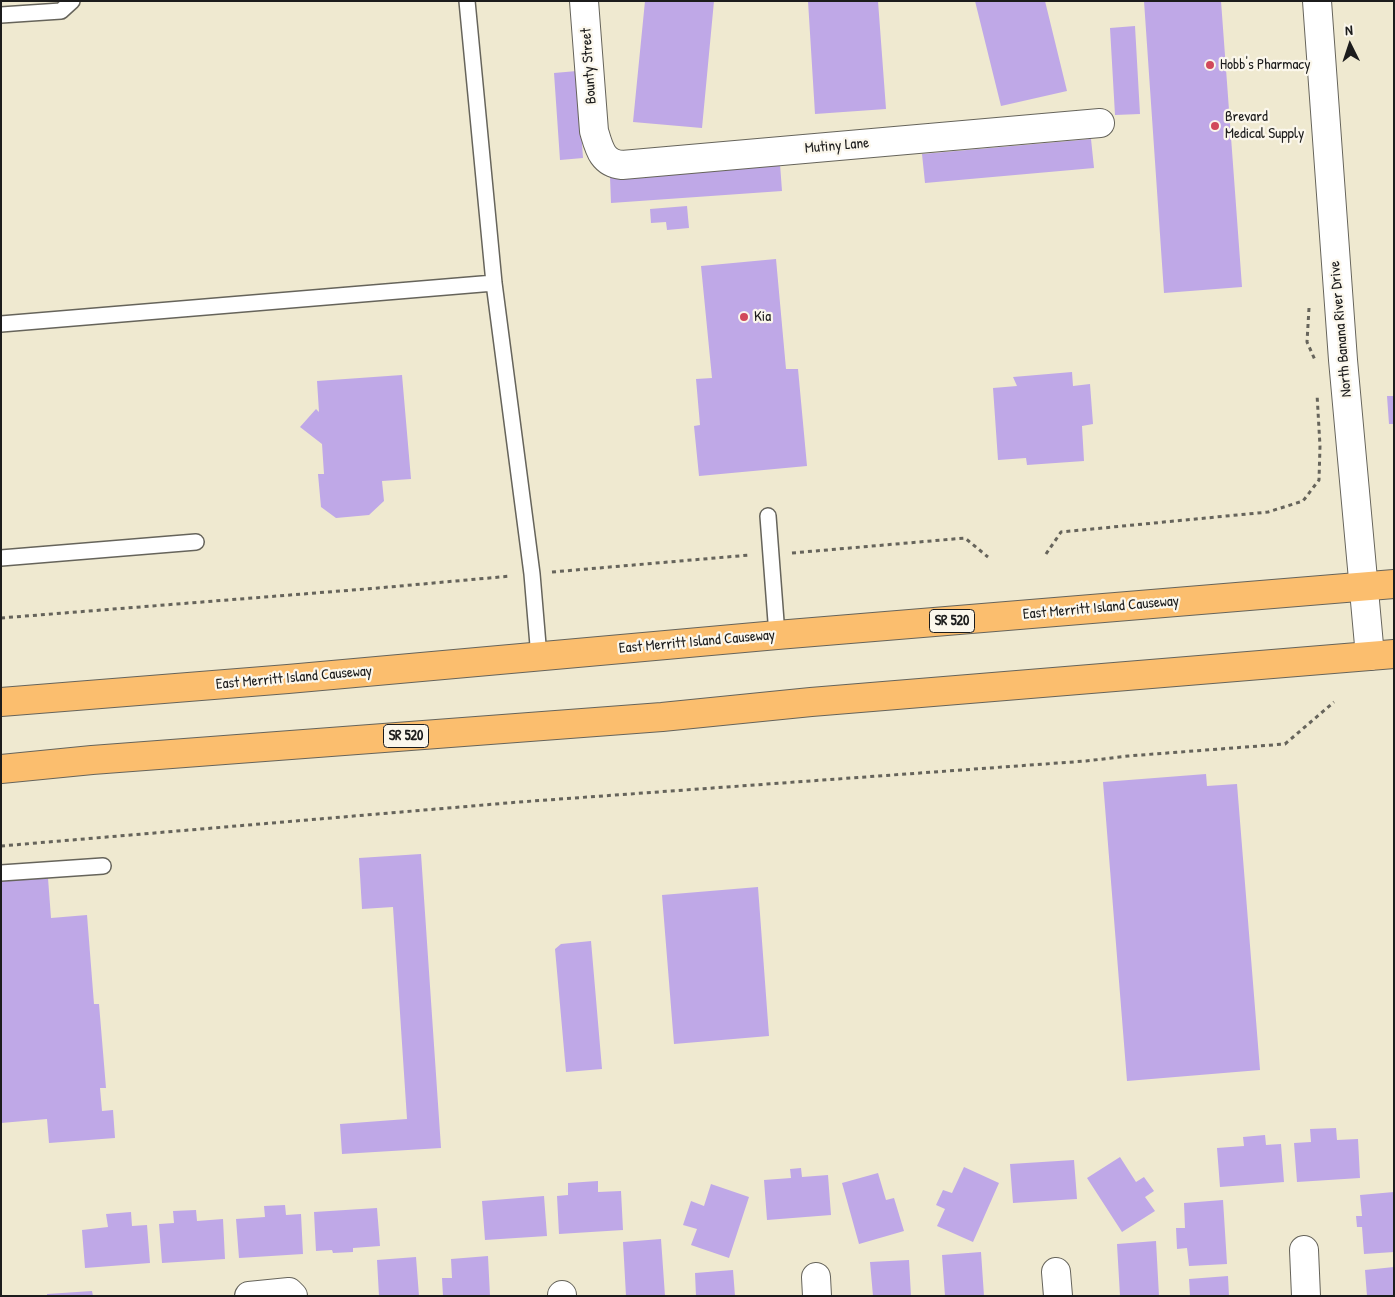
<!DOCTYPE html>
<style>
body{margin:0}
#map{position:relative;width:1395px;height:1297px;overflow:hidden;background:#efe9d0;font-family:"Patrick Hand",sans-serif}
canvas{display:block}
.frame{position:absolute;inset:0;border:2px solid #1c1c1c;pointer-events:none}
.north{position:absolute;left:1325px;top:20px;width:50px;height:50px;-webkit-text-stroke:4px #fbf7ec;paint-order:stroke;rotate:356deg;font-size:14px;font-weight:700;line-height:20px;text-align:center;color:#1c1c1c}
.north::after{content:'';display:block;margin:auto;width:18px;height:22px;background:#1c1c1c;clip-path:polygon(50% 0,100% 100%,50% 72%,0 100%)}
</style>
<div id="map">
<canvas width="1395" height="1297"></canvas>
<div class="frame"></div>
<div class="north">N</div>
</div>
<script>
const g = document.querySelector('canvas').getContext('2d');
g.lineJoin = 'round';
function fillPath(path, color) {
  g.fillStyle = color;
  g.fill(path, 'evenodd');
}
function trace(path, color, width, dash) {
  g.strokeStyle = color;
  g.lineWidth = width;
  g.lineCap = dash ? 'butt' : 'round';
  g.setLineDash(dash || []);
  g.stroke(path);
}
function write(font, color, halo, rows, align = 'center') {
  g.font = font + ' "Patrick Hand",sans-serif';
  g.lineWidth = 4.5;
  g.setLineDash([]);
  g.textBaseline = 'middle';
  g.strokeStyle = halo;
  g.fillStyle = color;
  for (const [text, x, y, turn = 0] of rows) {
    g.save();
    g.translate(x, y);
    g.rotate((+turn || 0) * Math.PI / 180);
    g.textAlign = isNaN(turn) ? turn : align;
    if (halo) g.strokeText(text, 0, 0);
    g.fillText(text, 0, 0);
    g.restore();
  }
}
const building = new Path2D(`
 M645,1h69l-12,127 -69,-6z
 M808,1h70l8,108 -71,5z
 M975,1h70l22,90 -66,15z
 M1144,1h77l21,286 -78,6z
 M1135,26l5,88 -25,1 -5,-87z
 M577,71l6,87 -23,2 -6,-87z
 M1091,139l3,29 -169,15 -3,-29z
 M780,164l2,27 -171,12 -1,-26z
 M687,206l2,22 -22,2 -1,-8 -15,1 -1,-14z
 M776,259l10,110h12l9,97 -108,10 -5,-50 6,-1 -4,-46 16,-1 -11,-112z
 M1072,372l1,14 17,-2 3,40 -11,2 2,35 -57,4 -1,-7 -28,2 -5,-72 24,-2 -4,-9z
 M402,375l9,104 -29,2 2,20 -15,14 -33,3 -15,-11 -3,-33h6l-2,-30 -22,-17 16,-18 3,3 -2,-31z
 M1387,396h7v28h-5z
 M1206,774l1,12 30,-2 23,286 -133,11 -24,-299z
 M421,854l20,294 -99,6 -2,-30 67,-5 -14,-212 -31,2 -3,-51z
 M48,878l3,40 36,-3 7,89h5l7,84h-6l2,23 11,-1 2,28 -66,5 -2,-24 -46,4v-242z
 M758,887l11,149 -95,8 -12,-149z
 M591,941l11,128 -36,3 -11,-123 6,-5z
 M1336,1128l1,12 21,-1 2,39 -63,4 -3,-39 17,-1 -1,-13z
 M1265,1135l1,10 15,-1 3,38 -64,5 -3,-39 27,-2 -1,-9z
 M1120,1157l16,25 8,-5 10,14 -9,6 10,14 -33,21 -35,-54z
 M1074,1160l3,39 -64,4 -3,-39z
 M964,1167l35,16 -26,59 -36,-16 8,-17 -9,-4 7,-15 9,3z
 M801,1168l1,9 26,-2 3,40 -64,5 -3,-40 27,-2 -1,-9z
 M878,1173l8,27 8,-2 10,33 -45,13 -17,-61z
 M598,1181v11l23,-1 2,39 -64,4 -2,-38 11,-1v-12z
 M711,1184l38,13 -20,61 -38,-13 6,-16 -14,-4 8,-24 13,5z
 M1394,1192v60l-30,2 -2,-27h-5l-1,-11h6l-2,-21z
 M544,1196l3,40 -62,4 -3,-39z
 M1223,1200l4,64 -38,2 -2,-18 -10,1 -1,-21h9l-1,-25z
 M285,1205l1,10 15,-1 2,40 -64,4 -3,-39 29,-2 -1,-11z
 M377,1208l3,38 -27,2v4l-20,1 -1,-3 -16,1 -2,-39z
 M196,1210l1,11 26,-2 2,40 -63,4 -3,-39 15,-1 -1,-12z
 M131,1212l1,14 15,-1 3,38 -65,5 -3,-38 26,-3 -2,-13z
 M661,1239l4,57h-39l-3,-54z
 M1156,1241l3,55h-39l-3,-52z
 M981,1252l3,44h-39l-3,-41z
 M488,1256l2,40h-47l-1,-18h10l-1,-19z
 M416,1257l3,39h-40l-2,-36z
 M909,1260l2,36h-38l-3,-34z
 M1394,1267v29h-27l-2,-26z
 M733,1270l2,26h-39l-1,-23z
 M1228,1276l1,20h-39l-1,-17z
 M92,1291l1,5h-46v-2z`);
const path = new Path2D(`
 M1309,308l-2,34 8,18
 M792,553l173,-15 23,19
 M1046,554l15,-22 207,-20 35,-11 16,-21 1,-34 -3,-52
 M552,572l198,-17
 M1,618l377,-30 133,-12
 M1,846l518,-44 567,-41 42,-5 157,-12 49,-42`);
const service = new Path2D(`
 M467,1l27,282 38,291 7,83
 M1,15l60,-4 11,-10
 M1,324l493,-41
 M768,516l9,119
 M1,558l195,-16
 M1,873l102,-7`);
const minor = new Path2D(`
 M584,1l10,130c5,17 8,32 28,34l478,-42
 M1304,1250l2,46
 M1056,1272l2,24
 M816,1277l1,19
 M562,1295v1
 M249,1296l40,-4 4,4`);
const tertiary = new Path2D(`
 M1317,1l26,359 27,296`);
const primary = new Path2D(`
 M1,702l287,-23 489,-44 617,-51
 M1,769l91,-9 570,-43 149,-15 583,-48`);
const markers = [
 [1210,65,5,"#d1495b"],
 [1215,126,5,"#d1495b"],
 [744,317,5,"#d1495b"]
];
const shields = [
 [952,621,45],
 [406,736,45]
];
const shieldNames = [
 ["SR 520",952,621],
 ["SR 520",406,736]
];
const poiNames = [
 ["Hobb's Pharmacy",1220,65],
 ["Brevard",1225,117],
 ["Medical Supply",1225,134],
 ["Kia",754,317]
];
const streetNames = [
 ["Bounty Street",589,66,-94],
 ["Mutiny Lane",837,146,-5],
 ["North Banana River Drive",1341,329,-95],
 ["East Merritt Island Causeway",1101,608,-5],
 ["East Merritt Island Causeway",697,642,-5],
 ["East Merritt Island Causeway",294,678,-5]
];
fillPath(building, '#bfa8e7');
trace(service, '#66645b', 18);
trace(minor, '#66645b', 30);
trace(tertiary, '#66645b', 30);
trace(primary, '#66645b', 30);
trace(path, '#66645b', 3, [4, 4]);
trace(service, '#fff', 15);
trace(minor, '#fff', 28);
trace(tertiary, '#fff', 28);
trace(primary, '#fbbe6e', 28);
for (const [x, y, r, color] of markers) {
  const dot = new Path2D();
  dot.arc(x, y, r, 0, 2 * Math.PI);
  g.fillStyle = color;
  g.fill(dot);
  trace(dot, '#fbf7ec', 2);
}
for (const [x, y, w] of shields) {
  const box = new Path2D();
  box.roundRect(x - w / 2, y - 11.5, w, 23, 4);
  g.fillStyle = '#fbf7ec';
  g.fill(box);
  trace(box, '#1c1c1c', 1);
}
write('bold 14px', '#1c1c1c', null, shieldNames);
write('15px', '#1c1c1c', '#fbf7ec', poiNames, 'left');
write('15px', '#1c1c1c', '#fbf7ec', streetNames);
</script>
